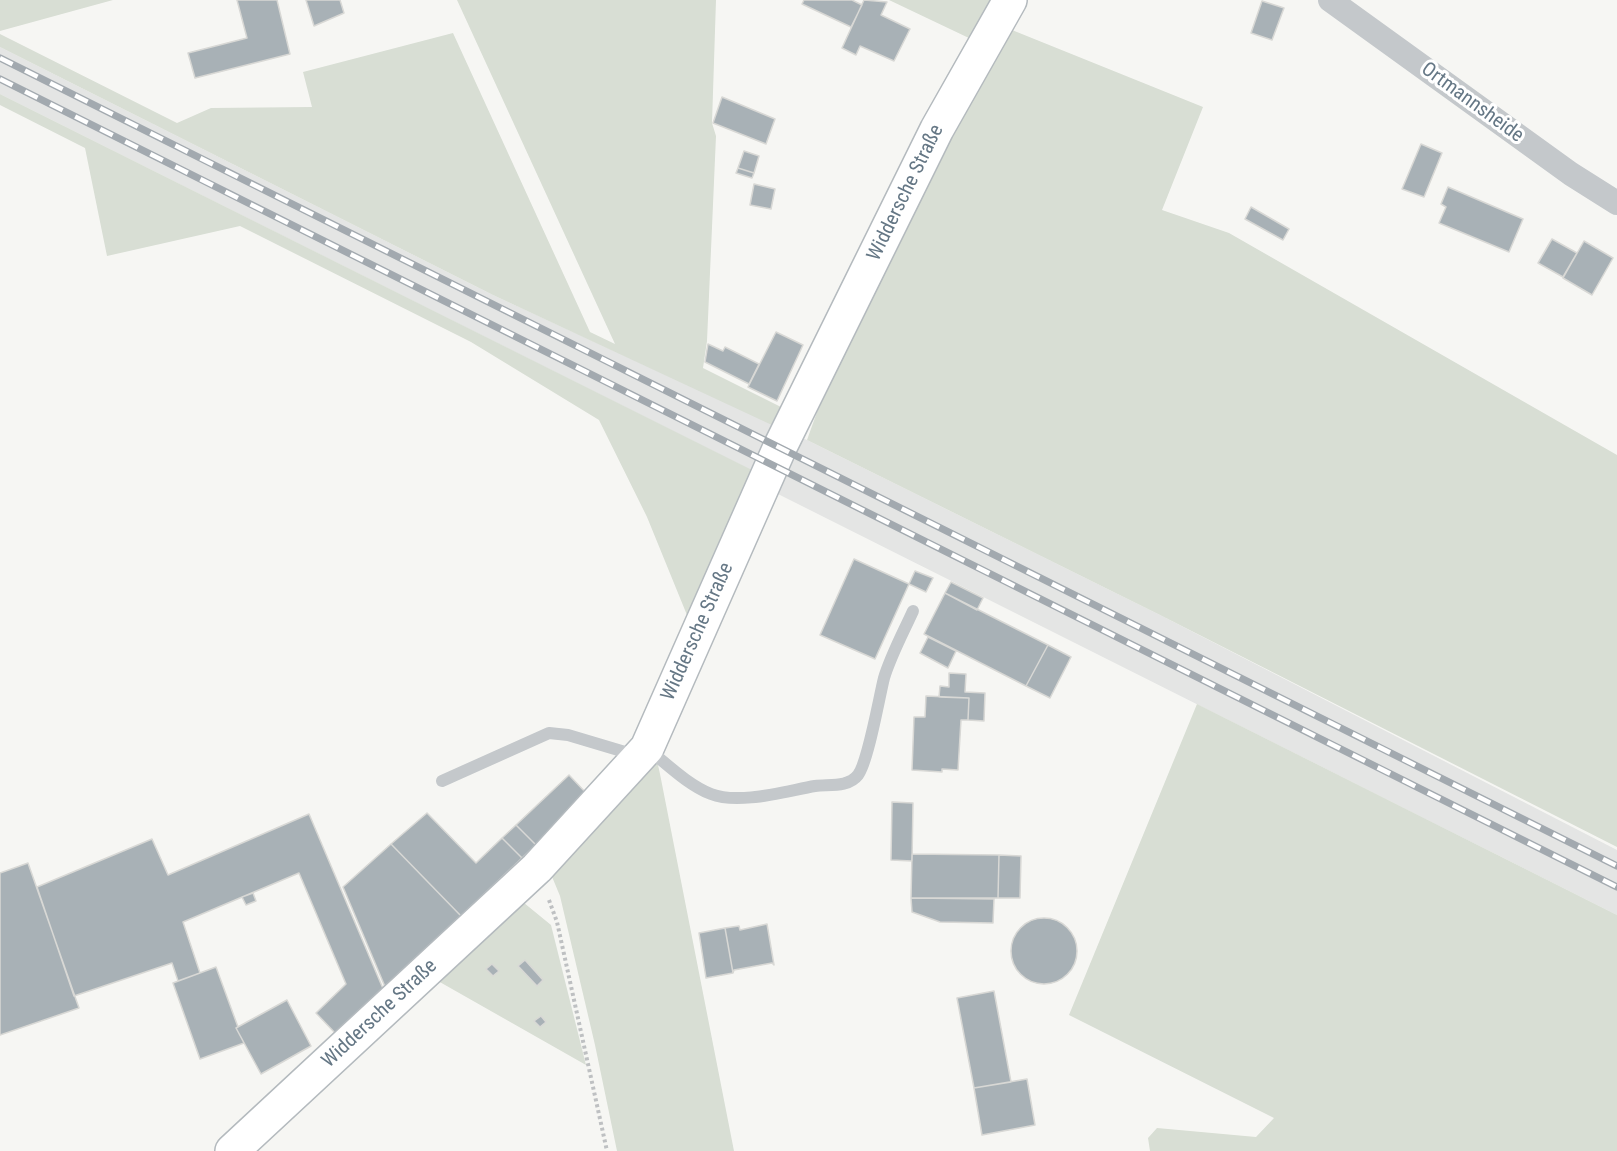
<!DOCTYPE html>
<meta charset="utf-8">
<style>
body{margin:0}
canvas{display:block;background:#f6f6f3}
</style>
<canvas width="1617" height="1151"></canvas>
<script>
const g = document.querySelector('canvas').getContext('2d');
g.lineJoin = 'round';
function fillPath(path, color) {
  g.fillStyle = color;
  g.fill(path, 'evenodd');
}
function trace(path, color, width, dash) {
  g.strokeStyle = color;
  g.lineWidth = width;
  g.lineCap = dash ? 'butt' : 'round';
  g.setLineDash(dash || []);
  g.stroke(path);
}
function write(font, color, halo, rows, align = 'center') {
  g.font = font + ' "Roboto Condensed",sans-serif';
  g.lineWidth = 6;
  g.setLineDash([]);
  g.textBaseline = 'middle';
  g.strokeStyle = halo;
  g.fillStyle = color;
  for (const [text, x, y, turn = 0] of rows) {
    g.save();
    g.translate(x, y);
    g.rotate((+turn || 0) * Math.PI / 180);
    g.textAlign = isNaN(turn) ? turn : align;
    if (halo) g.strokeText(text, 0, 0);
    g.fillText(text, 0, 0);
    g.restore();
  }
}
const built = new Path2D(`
 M0,47l493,248 314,145 355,176 455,234v65l-837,-420 -32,-17 3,-8 -751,-376z`);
const green = new Path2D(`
 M0,0h113l-113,31z
 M457,0h259l-4,123 4,13 -9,205 -4,27 80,40 -9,18 -281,-131 -493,-248v-13l177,89 34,-15 101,-1 -9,-35 150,-39 137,299 25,12z
 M889,0h102l-20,39z
 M1007,28l196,79 -41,103 67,23 388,222v392l-455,-231 -355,-176 34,-95z
 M0,94l752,376 -63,150 -42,-103 -48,-97 -128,-78 -231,-116 -133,30 -22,-108 -85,-43z
 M1197,704l420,211v236h-467l-2,-13 9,-10 99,9 18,-19 -205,-103z
 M656,756l4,18 74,377h-117l-22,-106 -35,-149 -12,-29z
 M518,898l33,27 35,140 -148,-84z`);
const building = new Path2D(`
 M237,0h40l13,54 -95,24 -7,-25 59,-15z
 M306,0h34l4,13 -30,13z
 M804,0h48l10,5 -11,22 -49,-23z
 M864,0l23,2 -6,13 29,14 -16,32 -34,-15 -4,9 -14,-7z
 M1262,1l22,7 -12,32 -21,-7z
 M722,97l53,22 -9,25 -53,-21z
 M1421,144l21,9 -18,44 -22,-8z
 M744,151l15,5 -5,17 -16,-5z
 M738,168l16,5 -2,5 -16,-5z
 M754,184l21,5 -4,20 -21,-4z
 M1448,187l75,32 -14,33 -70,-29 7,-16 -5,-3z
 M1251,207l38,22 -6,11 -38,-21z
 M1552,239l25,14 -14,24 -25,-14z
 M1584,241l29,17 -21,37 -29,-17z
 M776,332l27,13 -26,56 -29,-14z
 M708,344l15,7 2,-4 34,17 -10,20 -44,-22z
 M854,559l55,25 -34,75 -55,-24z
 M915,571l18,7 -7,14 -17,-8z
 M951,582l32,16 -6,12 -32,-17z
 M945,593l103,52 -22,41 -102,-52z
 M928,637l28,14 -8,17 -28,-15z
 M1048,645l23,12 -21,41 -24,-12z
 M949,673l17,1 -1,18 20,1 -1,28 -16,-1 1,-22 -30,-1 1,-11 9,1z
 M926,696l43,2 -1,22h-7l-3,50 -16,-1v3l-30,-2 2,-53h11z
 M569,775l19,20 -52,50 -20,-20z
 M892,802l21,1 -1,58 -21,-1z
 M427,813l49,50 26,-25 20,20 -61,58 -70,-72z
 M309,814l75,177 -47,44 -21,-22 30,-29 -47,-111 -116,49 17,51 -22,8 -6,-18 -98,33 -37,-109 115,-48 16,36z
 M516,825l20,20 -14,13 -20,-20z
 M391,844l70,72 -75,73 -43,-102z
 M912,854l87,1 -1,43h-87z
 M999,855l22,1 -1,42h-22z
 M28,863l51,145 -79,27v-162z
 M253,893l3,8 -10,4 -4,-8z
 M911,898l83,1 -1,24 -53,-1 -28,-10z
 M1011 951a33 33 0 1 1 66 0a33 33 0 1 1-66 0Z
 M767,924l7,41 -2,-2 -38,7 -1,3 -8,-45 14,-2 1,4z
 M725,928l8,45 -27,5 -7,-45z
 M525,960l18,20 -6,6 -19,-20z
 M492,964l7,7 -6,5 -7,-7z
 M216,967l22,60 -2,1 8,15 -44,16 -27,-76z
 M994,991l17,91 -37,6 -17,-90z
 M287,1000l24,46 -50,28 -25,-46z
 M541,1016l5,6 -6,5 -6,-6z
 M1027,1079l8,46 -53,10 -8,-47z`);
const path = new Path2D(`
 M549,900l8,22 50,229`);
const lane = new Path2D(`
 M648,749c19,15 40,36 63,45 28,11 75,-3 104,-8 13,-2 33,2 43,-11 10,-13 21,-77 26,-97 7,-23 19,-45 29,-67
 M442,781l107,-48 19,2 67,20`);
const street = new Path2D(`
 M1330,0l241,174 46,29`);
const secondary = new Path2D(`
 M232,1151l305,-283 110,-120 133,-301 157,-318 73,-129`);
const rail = new Path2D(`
 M0,58l1617,808
 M0,79l1617,808`);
const streetNames = [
 ["Ortmannsheide",1472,103,36],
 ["Widdersche Straße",906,193,-64],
 ["Widdersche Straße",698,632,-66],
 ["Widdersche Straße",380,1014,-43]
];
fillPath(built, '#e4e5e4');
fillPath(green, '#d8ded4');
fillPath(building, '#a8b1b6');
trace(building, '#d8d8d5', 1.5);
trace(secondary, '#b4babe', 36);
trace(path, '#bec0c2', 4, [3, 3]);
trace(lane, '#c4c8cb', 12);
trace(street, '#c4c8cb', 24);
trace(secondary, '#fff', 33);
trace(rail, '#a2a9af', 7);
trace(rail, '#fff', 4.5, [14]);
write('20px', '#657785', '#fff', streetNames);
</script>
